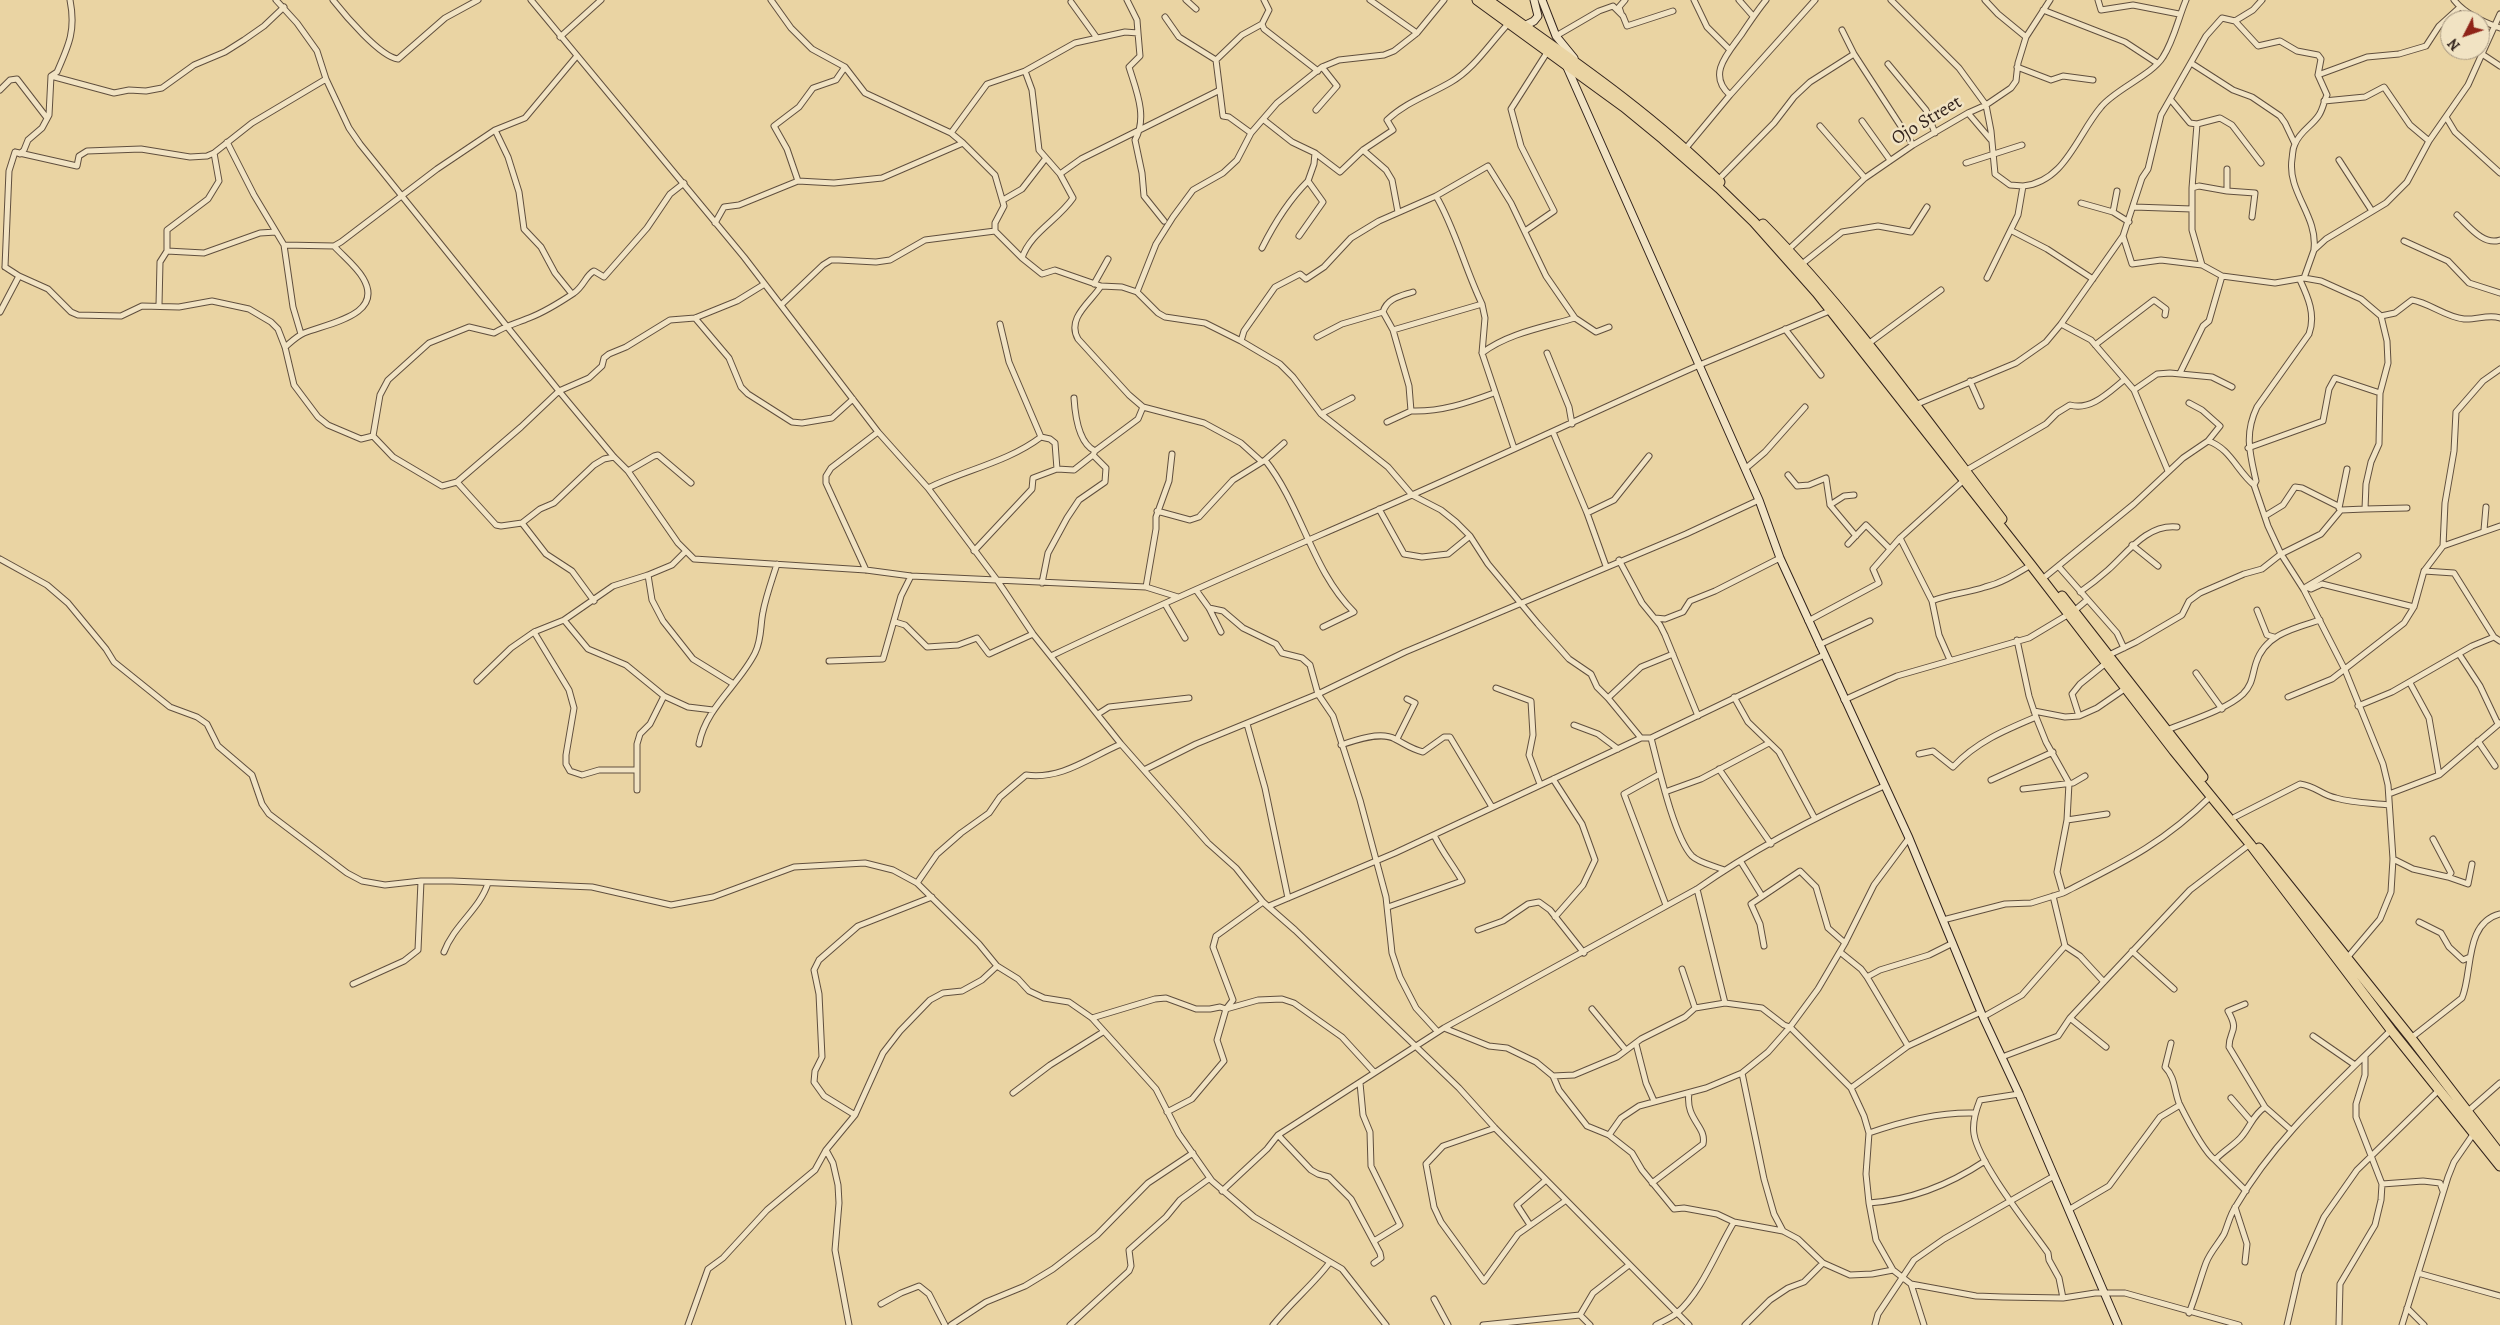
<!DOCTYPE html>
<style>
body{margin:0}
#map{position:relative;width:2500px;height:1325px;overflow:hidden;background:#ead4a3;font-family:Alegreya,serif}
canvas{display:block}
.north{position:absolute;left:2440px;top:10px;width:50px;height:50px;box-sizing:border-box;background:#f1e3c3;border:1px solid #a59680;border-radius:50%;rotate:229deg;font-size:14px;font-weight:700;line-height:20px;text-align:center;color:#32231c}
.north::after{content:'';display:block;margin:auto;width:18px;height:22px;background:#8f2418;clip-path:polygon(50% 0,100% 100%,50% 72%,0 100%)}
</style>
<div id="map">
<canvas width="2500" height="1325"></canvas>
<div class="north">N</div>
</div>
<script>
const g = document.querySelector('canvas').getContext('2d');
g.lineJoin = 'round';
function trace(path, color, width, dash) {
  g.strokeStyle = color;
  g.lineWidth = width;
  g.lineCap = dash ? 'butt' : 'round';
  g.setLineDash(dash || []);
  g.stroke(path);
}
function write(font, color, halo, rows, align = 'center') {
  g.font = font + ' Alegreya,serif';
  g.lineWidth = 5;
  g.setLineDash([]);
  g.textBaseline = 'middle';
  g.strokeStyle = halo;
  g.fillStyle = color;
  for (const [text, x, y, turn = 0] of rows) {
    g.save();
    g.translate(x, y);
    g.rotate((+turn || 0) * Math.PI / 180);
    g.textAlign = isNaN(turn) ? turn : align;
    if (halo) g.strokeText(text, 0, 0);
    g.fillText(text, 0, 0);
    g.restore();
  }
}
const street = new Path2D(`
 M276,0l21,23 20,28 9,28 23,49 11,16 199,247 55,66 14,14 50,72 16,16 172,11 45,6 235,11 32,10
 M333,0c11,14 47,57 65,59l47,-41 33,-18
 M531,0l213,257 134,175 50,56 69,92 36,54 88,110 87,99 28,25 27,34 32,28 164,158 36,40 194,197
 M771,0l20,28 21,21 33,18 20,26 86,40 12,10 32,32 9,31 -9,17v8l27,27
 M1186,0l10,9
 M1370,0l47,33
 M1694,0l13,27 22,22
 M1739,0l14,16
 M1891,0l68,68 27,37 5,26 4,43 15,11 13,1
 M1985,0l13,14 28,23
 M2098,0l3,10 32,-5 46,9
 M2454,0c11,14 29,22 46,28
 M1071,2l26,36
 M2043,10l82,32 32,21
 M1621,13l-2,-6 6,-7
 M1165,17l14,20 37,23
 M2235,21l23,25 22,-5 17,10 21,4 3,4 -3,16 9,20c-3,6 -4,14 -8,20 -7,11 -19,16 -24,29
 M1262,24l7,-14 -5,-10
 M1842,30l12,24 59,91
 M1138,33l2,23 -11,11c7,23 19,50 6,73l7,33 2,23 20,25
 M1556,36l43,-25 14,-5 10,10 4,10 46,-15
 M560,37l41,-37
 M2482,54l18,12
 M2191,63l42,27 19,7 28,19 5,7 10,21c-3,6 -2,9 -3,15 -5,33 26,57 22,90
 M1888,64l38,46 9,23
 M2017,67l34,13 12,-4 30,4
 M1025,71l7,19 7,60 21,24
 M2318,75l49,-18 32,-3 27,-8 13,-20 21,-19
 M51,76l63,17 15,-3 17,1 16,-3 32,-23 31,-13 19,-12 20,-14 20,-19
 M0,90l10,-10 7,-1 30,39
 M1730,95c-23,-20 -3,-41 11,-60 8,-12 16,-24 25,-35
 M2171,100l19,23 7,1 23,-6 12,7 29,38
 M2324,101l41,-4 19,-10 26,38 19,16
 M1316,110l21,-24 -15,-19
 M1968,113l23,27
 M2446,117l9,15 45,41
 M1264,120l28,22 23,11 25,19 23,-22 30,-20 -6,-10c19,-18 42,-25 64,-38 23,-13 39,-39 57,-58
 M1862,121l28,39
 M1820,126l45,52
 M495,130l13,27 11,35 5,37 17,18 14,26 17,21
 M951,133l36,-49 38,-13 50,-28 50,-11 13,1 -1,-13 -10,-20
 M1251,133l-22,-16 -6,-1 -7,-56 26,-25 20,-11 2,5 54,42
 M227,142l27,53 30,50 9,62 8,27
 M1686,148l44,-53 85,-95
 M1363,150l23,20 6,10 6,32
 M15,152l62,14 2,-10 8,-5 54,-2 49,8 17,-1 7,-3 38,-30 74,-44
 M2339,160l33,51
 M1966,163l56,-18
 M1718,180l56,-57 20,-26 16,-15 44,-28
 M798,181l-11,-32 -13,-23 25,-19 14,-19 23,-8 9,-13
 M2192,188l5,-64
 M2227,191l28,2 -3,24
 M1436,196c19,32 29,73 46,108
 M1003,200l19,-11 24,-31
 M2081,203l32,9 16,10
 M2134,207l58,2v21l10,35
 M2192,209v-21l7,-2 28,5v-22
 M2113,212l4,-21
 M2457,215c11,10 26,31 43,25
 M715,223l9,-16 15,-2 59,-24 36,2 48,-5 81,-35
 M1525,231l29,-20 -33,-65 -10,-37 37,-58
 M2012,231l35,18 46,30
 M1299,236l24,-34 -15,-21 6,-17 1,-11
 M2123,236l9,28 29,-4 41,5 20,11 53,7 29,-5 10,-28 12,-11 60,-36 21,-21 22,-41 39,-56 32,-71
 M2404,241l44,20 21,22 31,10
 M284,245l50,1 7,-4 96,-73 58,-39 30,-12 51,-61
 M1262,248c12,-24 27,-48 46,-67
 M1788,250l77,-72 48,-33 55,-32 18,-8 25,-17 5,-7 2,-18 8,-26 24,-37
 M167,251v-21l41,-31 11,-18 -5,-28
 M1802,264l40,-32 36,-6 33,6 16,-25
 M5,267l4,-96 6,-19 5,2 4,-4 4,-10 14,-12 7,-13 2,-39 6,-4c12,-27 19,-42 13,-72
 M19,276l29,13 23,23 7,3 43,1 21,-10 37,1 33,-6 37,8 22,13 7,7 7,18 9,38 24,32 10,8 33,14 12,-3 20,21 49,29 15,-4 39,43 5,1 21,-3 24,31 26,17 22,30
 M1987,278l31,-63 5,-29c42,-4 54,-51 78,-79 13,-17 51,-32 62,-50 11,-17 15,-38 23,-57
 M2300,280c8,17 16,35 9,54l-52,73c-13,27 -7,47 -1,74l-2,4 14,41 13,28 23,36 41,80 38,94 5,21 5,74 -2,33 -11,27 -33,39
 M1094,284l14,-25
 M1101,286l-46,-16 -13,4 -20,-16c8,-25 36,-38 51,-60l-13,-24 21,-15 137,-68
 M1137,292l19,-48 17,-27 20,-27 30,-17 14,-13 14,-27 26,-30 45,-36 17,-7 45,-5 10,-4 23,-18 27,-33
 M1413,292c-12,4 -26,6 -30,20l10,18 89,-26 3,14 -3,35 32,95
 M159,305l1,-43 7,-11 37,2 56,-20 16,-1
 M781,305l42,-40 8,-5h8l37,2 14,-2 35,-20 70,-9
 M0,312l19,-36 -14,-9
 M2381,316l14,-3 17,-13c18,3 33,17 52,19 12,1 25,-5 36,-1
 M695,318l34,40 12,29 7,7 44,28 10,1 30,-5 21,-19
 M2061,324l30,16 43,50 34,81
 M1785,329l36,46
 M1393,330l16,56 2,25c30,1 56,-8 83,-18
 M1317,337l25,-13 41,-12
 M1241,341l3,-10 31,-44 25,-13 6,5 18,-12 27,-29 28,-17 57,-25 52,-30 23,37 35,73 29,42 21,14 13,-5
 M1868,344l73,-54
 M2095,345l59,-45 12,9 -1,6
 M285,347c6,-5 12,-11 19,-14 25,-10 81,-18 59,-55 -7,-12 -20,-22 -29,-32
 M1482,353c26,-20 63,-26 93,-35
 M1547,353l22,54 3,17
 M2180,373l23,-47 6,-5 13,-45
 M1970,381l11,25
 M2134,390l23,-16 13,-1 42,4 20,10
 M1074,398c1,16 4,45 21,53
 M2189,403l13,7 18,16 -12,15
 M1915,405l101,-42 30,-21 15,-18 62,-88 19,-58 6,-9 13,-54 45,-79 16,-18 13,3 18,-11 9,-10
 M1321,414l31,-16
 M1387,422l24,-11
 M1553,432l34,81 19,53
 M373,436l7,-41 8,-15 41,-37 40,-16 25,6c11,-7 23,-10 35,-15 13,-5 33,-17 45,-25 10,-7 12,-18 20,-22l10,6 43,-49 23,-34 14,-11
 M1041,437l9,2 5,4 2,26 17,1 19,-15
 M2248,448l75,-27 6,-32 6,-11 45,15
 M1265,460l19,-17
 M1745,469l20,-17 40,-45
 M628,471l26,-15 4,-1 33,28
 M1965,471l81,-47 11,-11 13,-8c21,6 39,-13 54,-25
 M1788,475l9,11 12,-1 17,-7 4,27 26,31
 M457,482l64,-55 38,-36 30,-13 13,-12 2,-8 5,-4 17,-7 44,-27 25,-2 42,-17 26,-16
 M928,488c37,-18 80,-26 113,-51l-32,-75 -9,-38
 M1830,505l14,-9 10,-1
 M2339,508l8,-39
 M1379,509l25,45 18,3 26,-3 22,-18
 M2365,509l42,-1
 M1157,511l33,9 9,-3 34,-37 29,-18
 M1587,513l27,-13 35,-44
 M2265,516l18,-11 12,-18 7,1 36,18
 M522,523l18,-14 14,-6 40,-38 10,-6 10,-2
 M2484,530l2,-23
 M1848,544l18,-19 23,23
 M2132,545l26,21
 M2443,546l57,-20
 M974,551l58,-62 1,-11 24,-9
 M0,559l47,26 21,18 38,46 8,13 56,45 27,10 10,7 11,22 34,29 10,29 7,10 78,59 15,8 23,4 36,-4h31l140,6 79,18 42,-8 81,-30 71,-4 28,7 24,13 62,61 18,22 21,13 11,12 15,7 25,4 23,16 64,71 23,45 33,47 42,36 88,52 44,56
 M1619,560l23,43 18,22 5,10 33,81
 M2059,567l58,66 7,15
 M866,570l-40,-87v-7l5,-8 47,-36
 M2424,571l30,2 40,64 6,4
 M648,575l4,25 11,21 30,38 39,24
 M2046,576l88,-72 49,-46 25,-17c22,7 29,30 46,44
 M1042,583l6,-30 19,-35 12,-18 26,-18 1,-14 -13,-13 2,-4 43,-32 5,-12
 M1146,587l10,-58v-12l13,-36 3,-27
 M2306,587l52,-31
 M1196,590l13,18 12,24
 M2304,590l2,-3 5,2 11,-5 92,23
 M2080,592c10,-7 19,-14 28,-22 20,-18 39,-46 69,-43
 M1932,601l-32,-63 64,-58
 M1165,604l20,34
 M1209,608l14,3 20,17 33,16 6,9 20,5 8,7 8,29 15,22 27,84 26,97 6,56 8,24 16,31 22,24
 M2257,610l10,25 7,2
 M2074,611l13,-11
 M1655,618l10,1 18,-7 7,-11 25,-10 65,-33
 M564,620l24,29 38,16 38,31 24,11 25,3
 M1808,621l71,-38 -6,-14 27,-31
 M895,622l10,3 22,22 31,-2 19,-7 12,16 44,-20
 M1323,627l31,-15c-42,-41 -52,-105 -89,-152l-3,2 -21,-19 -37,-20 -61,-16 -14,-12 -51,-56c-12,-21 13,-37 23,-53l21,1 15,5 21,21 7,4 40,6 36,18 39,23 13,13 28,37 67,53 24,28 29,15 15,12 14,14 18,28 50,60 31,35 22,15 6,13 11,11 33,40
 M534,632l35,58 5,18 -8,47v9l4,7 12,4 17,-5h37
 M2017,640l12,56 7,21 10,25 23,41 -2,37 -10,52 6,21c59,-30 100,-49 148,-97
 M1819,645l51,-24
 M2459,654l21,32 18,38
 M2109,655l27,-13 46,-27 7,-14 11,-8 44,-19 18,-5 19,-15 40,-20 20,-24 24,-1 1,-25 5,-22 8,-18 1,-51 8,-30 -1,-22 -6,-25 -20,-17 -40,-18 -17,-3
 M1051,656c108,-52 219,-99 329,-147 106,-46 211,-96 317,-143 45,-19 90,-37 135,-56
 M1950,660l-11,-25 -7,-34c17,-7 36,-8 53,-14 17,-4 31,-13 46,-22
 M829,661l54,-2 18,-63 10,-20
 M2106,663l-26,21 -8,10 7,22 18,-8 29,-20
 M2196,673l26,36
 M477,681l34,-33 23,-16 30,-12 49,-34 35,-11 24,-10 13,-13
 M2410,683l19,35 10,57
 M1496,688l35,13 2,34 -4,20 11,29
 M1734,697l14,25 31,30 35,65
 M2288,697l44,-18 72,-56 10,-16 10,-36 19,-25 2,-43 9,-52 2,-39 27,-31 17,-12
 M1608,698l33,-31 32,-13
 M1844,700l53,-24 132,-38 40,-24
 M2358,706l34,-14 80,-46 22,-9
 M2034,711l31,6 14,-1
 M1098,714l11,-7 80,-9
 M1247,724l18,64 23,110
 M1574,725l24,9 20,15
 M2167,730c22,-9 59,-20 76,-36 10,-10 9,-19 13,-31 9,-29 39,-35 64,-43
 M1651,738c7,27 23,99 41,118 7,7 23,10 32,14
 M1397,739l18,-36 -8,-4
 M2478,741l17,25
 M699,744c7,-37 40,-59 56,-91 7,-14 5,-27 8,-41 3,-16 9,-32 14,-48
 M1341,745c14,-5 40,-14 54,-6 10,5 16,10 28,13l21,-15h6l42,70
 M1919,754l14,-3 20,16c23,-25 52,-37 83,-50
 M1719,769l52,75
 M1144,770l52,-26 122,-50 87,-42 281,-118 73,-34
 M1660,774l-36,20 42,111
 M1553,779l29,45 13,36 -12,25 -28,32
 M1991,780l62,-28
 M2023,789l50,-6 12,-7
 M637,790v-46l3,-10 10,-10 14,-28
 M1665,792l36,-13 68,-36
 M2389,794l50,-19 61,-52
 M2235,817l65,-33c16,2 21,11 36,14 17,5 35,5 52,7
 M2067,820l40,-6
 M2393,859l20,10 35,8 3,-4 -18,-34
 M1741,862l21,34
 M2448,877l20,7 4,-20
 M917,883l20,-29 24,-21 28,-20 11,-16 26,-22c36,5 64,-18 95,-31
 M1697,889l28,114
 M2053,896l12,50 15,10 24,26
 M1269,906l126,-53 246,-115h10l173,-83
 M1388,907l74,-26c-9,-16 -20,-29 -28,-46
 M1943,920l62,-16 26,-1 32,-10
 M2419,922l22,11 8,14 14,13 7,-3
 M1478,930l25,-9 25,-17 11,-2 11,8 34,43
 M1764,946l-4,-22 -9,-20 49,-33 16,16 12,41 17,15
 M2132,951l42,38
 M444,952c10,-27 36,-43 44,-69
 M1840,952l21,17 6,8 41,69
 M1682,969l13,39
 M1867,977l13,-7 49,-15 24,-12
 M353,984l51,-23 14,-11 3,-69
 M2245,1004l-17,7c12,21 1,19 1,36l36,60 26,23
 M1592,1009l33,40
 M1983,1017l39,-22 43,-49
 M1092,1018l63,-19 11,-1 30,11h14l10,-2 6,2 32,-9 24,-1 12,4 48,34 32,35
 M2070,1018l36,29
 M1444,1028l45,18 18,2 29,14 17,14 6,14 28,36 22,9 23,18 10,17 32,39 10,-1 33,6 17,8 49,9 15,8 25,24 27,12 22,-1 21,-4
 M2313,1036l42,29
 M2411,1038l51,-40c11,-26 2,-75 38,-84
 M2171,1043l-6,24c10,10 9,23 14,36 7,14 24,48 36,57
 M1636,1044l10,39 8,18
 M2002,1057l56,-21 12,-18 120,-128 60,-46
 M1742,1073l22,106 10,35 9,17
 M1553,1076l21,-1 43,-18 24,-18 44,-22 10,-9 30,-5 37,5 22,17 6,2 61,61 13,28 5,17 -3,41 3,29 7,37 17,30 18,14 65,12 27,1 60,1 32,-5h30l114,32
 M1360,1083l3,32 7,17 1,34 29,59 -26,16
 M1851,1088l57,-42 73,-34
 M1013,1093l37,-28 53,-33
 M2019,1094l-39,6c-4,10 -8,22 -6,34 5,30 55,92 74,119l1,7 10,18 4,20
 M2231,1098l19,22
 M1167,1112l25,-13 32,-38 -7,-21 9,-31 7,-9 -20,-53 3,-11 47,-34
 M2467,1112l33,-29
 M855,1115l-31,-19 -10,-14 1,-11 7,-14 -3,-63 -5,-24 5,-10 39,-34 74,-29
 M1495,1128l-52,18 -17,18 8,43 7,15 43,59 34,-47 47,-33
 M1869,1133c34,-12 69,-21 105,-20
 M1278,1135l33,35 7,4 11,3 22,22 29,54 1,5 -7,5
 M1609,1135l12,-17 18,-12 67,-18 36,-15 26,-21 22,-25 28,-38 27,-46 29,-58 35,-47
 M826,1150l7,13 5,22 1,18 -4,47 14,75
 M1652,1183l51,-39c4,-18 -18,-24 -14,-51
 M2382,1184l41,-3 17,2 3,8
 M1222,1191l45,-42 11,-14 166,-107 253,-139c58,-41 122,-74 187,-103
 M2246,1191l-31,-31c8,-9 21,-16 27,-24 9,-11 11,-21 23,-29
 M1869,1203c43,-3 80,-18 116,-42
 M2235,1207l12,37 -2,18
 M2070,1209l39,-23 51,-69 20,-12
 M1530,1225l-13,-20 29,-25
 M2418,1273l82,23
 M1911,1284l13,41
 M1434,1299l14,26
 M881,1304l20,-11 18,-7 10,8 16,31
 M2407,1308l17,17
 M2189,1313c7,-17 11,-34 17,-50 4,-11 13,-20 18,-29 4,-9 6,-20 12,-28 40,-69 100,-121 155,-176
 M688,1325l20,-56 15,-11 44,-48 48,-40 11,-20 29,-35 28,-62 17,-22 30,-31 13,-7 19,-2 20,-11 15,-14
 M951,1325l35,-23 39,-16 28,-17 44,-34 51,-52 45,-30
 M1070,1325l59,-54 2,-5 -2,-16 37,-33 14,-17 30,-22
 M1273,1325c18,-23 40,-40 57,-63
 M1483,1325l97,-10
 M1590,1325l-10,-10 13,-22 36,-28
 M1656,1325c7,-4 15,-7 21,-12 24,-20 40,-63 57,-91
 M1745,1325l25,-25 18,-12 16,-6 19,-19
 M1875,1325l3,-11 36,-54 30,-21 110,-63
 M2287,1325l12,-52 25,-56 33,-47 82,-80
 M2339,1325l1,-41 35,-59 6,-25 1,-16 -26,-67v-13l9,-29v-19
 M2402,1325l46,-148 6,-15 20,-29`);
const secondary = new Path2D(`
 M1542,0l14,36 18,22
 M1524,26l10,-5 4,-5 -4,-16
 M1566,65l193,435 21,58 129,280 74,179 36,77 99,231`);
const highway = new Path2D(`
 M1477,0l147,107 39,32 56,49 35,34 63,71 214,272 143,186 76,93 141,186 109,136
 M1488,0c80,57 162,112 232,182
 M1763,224c89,90 162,195 239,295
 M2062,596l141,181
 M2259,848l152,190 89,116`);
const streetNames = [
 ["Ojo Street",1927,121,-31]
];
trace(street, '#604f3e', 7);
trace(secondary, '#32231c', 9);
trace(highway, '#32231c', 11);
trace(street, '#f1e3c3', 5);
trace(secondary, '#f1e3c3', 7);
trace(highway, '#ead4a3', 9);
write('19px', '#32231c', '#f1e3c3', streetNames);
</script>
